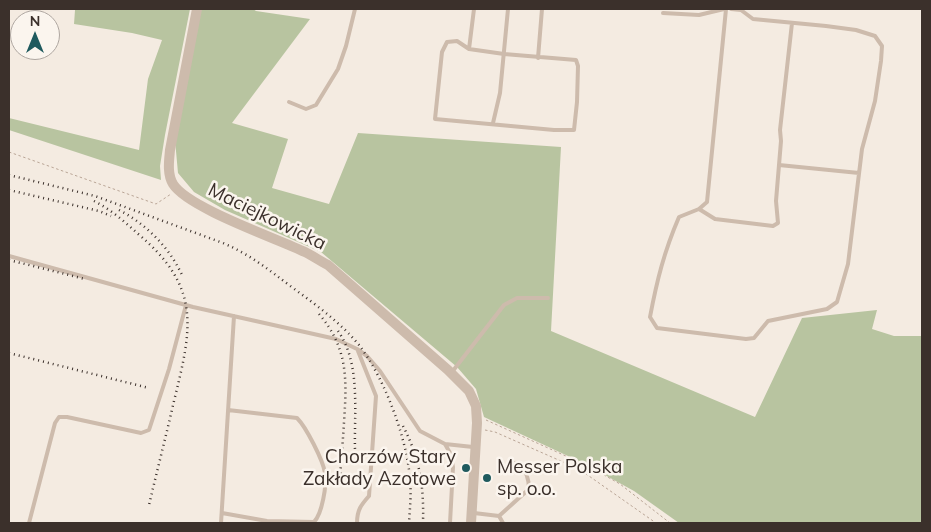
<!DOCTYPE html>
<meta charset="utf-8">
<style>
body{margin:0}
#map{position:relative;width:931px;height:532px;overflow:hidden;background:#f4ebe1;font-family:Mulish,sans-serif}
canvas{display:block}
.frame{position:absolute;inset:0;border:10px solid #3b302b;pointer-events:none}
.north{position:absolute;left:10px;top:10px;width:50px;height:50px;box-sizing:border-box;background:#fbf5ee;border:1px solid #aea6a0;border-radius:50%;rotate:0deg;font-size:14px;font-weight:700;line-height:20px;text-align:center;color:#3b302b}
.north::after{content:'';display:block;margin:auto;width:18px;height:22px;background:#1f5a5e;clip-path:polygon(50% 0,100% 100%,50% 72%,0 100%)}
</style>
<div id="map">
<canvas width="931" height="532"></canvas>
<div class="frame"></div>
<div class="north">N</div>
</div>
<script>
const g = document.querySelector('canvas').getContext('2d');
g.lineJoin = 'round';
function fillPath(path, color) {
  g.fillStyle = color;
  g.fill(path, 'evenodd');
}
function trace(path, color, width, dash) {
  g.strokeStyle = color;
  g.lineWidth = width;
  g.lineCap = dash ? 'butt' : 'round';
  g.setLineDash(dash || []);
  g.stroke(path);
}
function write(font, color, halo, rows, align = 'center') {
  g.font = font + ' Mulish,sans-serif';
  g.lineWidth = 5;
  g.setLineDash([]);
  g.textBaseline = 'middle';
  g.strokeStyle = halo;
  g.fillStyle = color;
  for (const [text, x, y, turn = 0] of rows) {
    g.save();
    g.translate(x, y);
    g.rotate((+turn || 0) * Math.PI / 180);
    g.textAlign = isNaN(turn) ? turn : align;
    if (halo) g.strokeText(text, 0, 0);
    g.fillText(text, 0, 0);
    g.restore();
  }
}
const green = new Path2D(`
 M73,9h117l-25,126 -5,31 1,14 -152,-50v-12l130,32 9,-71 14,-39 -30,-7 -58,-9 1,-14z
 M199,9h54l3,2 54,8 -78,104 56,16 -16,49 57,16 29,-71 203,14 -10,184 204,86 47,-99 75,-8 -5,19 22,7h28v187h-243l-45,-32 -51,-28 -99,-46 -8,-28 -19,-22 -136,-115 -96,-42 -31,-18 -16,-19 -3,-33z`);
const path = new Path2D(`
 M9,152l147,52 15,-10
 M486,420l102,46 32,18 50,39
 M485,430l10,2 84,37 77,54`);
const service = new Path2D(`
 M726,9l-19,193 -8,7 -20,8c-15,35 -22,63 -29,100l7,11 89,11 8,-1 14,-17 59,-12 10,-7 11,-38 14,-115 13,-48 6,-40 1,-15 -7,-10 -19,-6 -30,-4 -73,-7 -12,-9 -10,-1
 M663,13l36,2 25,-6
 M457,41l12,8 35,5 72,6 2,6 -1,36 -3,28h-20l-119,-11 7,-67 5,-10z
 M469,49l5,-40
 M538,58l4,-49
 M289,102l17,7 10,-4 22,-36 8,-23 9,-37
 M493,123l7,-30 8,-84
 M779,165l80,8
 M699,209l16,10 58,7 5,-3 -2,-22 5,-60 -1,-11 12,-107
 M9,256l184,51 143,32 21,10 10,7 13,15 40,60 25,13 28,3
 M452,372l52,-67 13,-7h31
 M445,444l5,9 3,14 -3,56
 M222,513l45,8 47,1c8,-8 13,-37 11,-49 -2,-13 -19,-46 -28,-55l-69,-8
 M474,513l25,3 4,7
 M499,516l30,-27c0,-10 -2,-17 -9,-25l-7,-1
 M29,523l26,-100 4,-6h8l74,16 8,-3 20,-61 17,-64
 M221,523l13,-207
 M357,523c0,-13 4,-18 12,-27l7,-100 -18,-45`);
const tertiary = new Path2D(`
 M197,9l-27,141c-1,11 -3,24 3,34 15,24 103,54 132,68 8,4 15,9 23,13l120,105 21,21 7,15 1,17 -6,100`);
const rail = new Path2D(`
 M9,175l86,21 128,47c28,12 46,27 70,45 23,17 47,34 66,57 24,31 45,86 50,125 3,18 1,36 0,53
 M9,190l90,21 12,5
 M94,201c16,8 30,20 43,32 65,54 55,95 37,168 -8,35 -17,70 -25,104
 M119,210c27,14 50,37 63,65
 M9,260l76,19
 M319,314c29,34 28,65 25,108 -1,19 -3,38 -4,57
 M338,331c23,32 16,81 17,119
 M9,353l140,35
 M403,426c17,33 21,60 20,97`);
const markers = [
 [466,468,5,"#1f5a5e"],
 [487,478,5,"#1f5a5e"]
];
const streetNames = [
 ["Maciejkowicka",267,217,26]
];
const poiNames = [
 ["Chorzów Stary",456,457],
 ["Zakłady Azotowe",456,479],
 ["Messer Polska",497,467,"left"],
 ["sp. o.o.",497,489,"left"]
];
fillPath(green, '#b8c4a0');
trace(path, '#b9a596', 1, [2.5, 2.5]);
trace(service, '#cdbbac', 4);
trace(tertiary, '#cdbbac', 10);
trace(rail, '#3b302b', 2.5, [1, 4]);
for (const [x, y, r, color] of markers) {
  const dot = new Path2D();
  dot.arc(x, y, r, 0, 2 * Math.PI);
  g.fillStyle = color;
  g.fill(dot);
  trace(dot, '#fbf5ee', 2);
}
write('19px', '#3b302b', '#fbf5ee', streetNames);
write('19px', '#3b302b', '#fbf5ee', poiNames, 'right');
</script>
